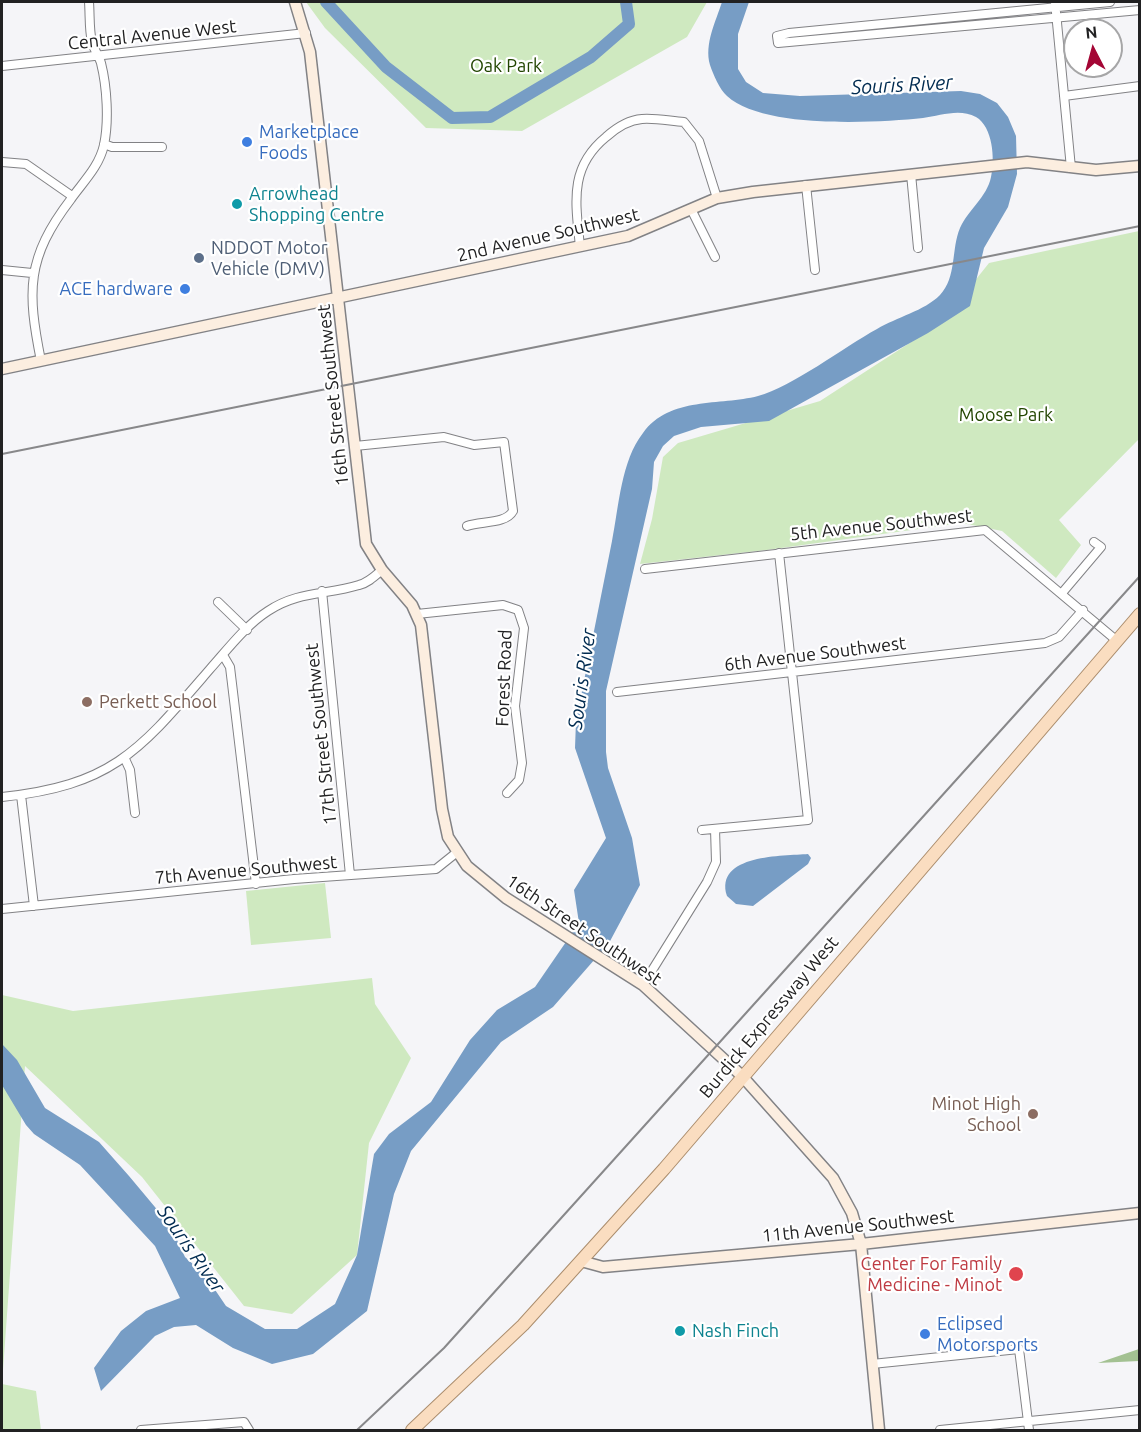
<!DOCTYPE html>
<style>
body{margin:0}
#map{position:relative;width:1141px;height:1432px;overflow:hidden;background:#f5f5f8;font-family:Ubuntu,sans-serif}
canvas{display:block}
.frame{position:absolute;inset:0;border:3px solid #212122;pointer-events:none}
.north{position:absolute;left:1063px;top:18px;width:60px;height:60px;box-sizing:border-box;background:#fff;border:2px solid #a6a6a7;border-radius:50%;rotate:354deg;font-size:16px;font-weight:700;line-height:24px;text-align:center;color:#212122}
.north::after{content:'';display:block;margin:auto;width:21px;height:27px;background:#a40635;clip-path:polygon(50% 0,100% 100%,50% 72%,0 100%)}
</style>
<div id="map">
<canvas width="1141" height="1432"></canvas>
<div class="frame"></div>
<div class="north">N</div>
</div>
<script>
const g = document.querySelector('canvas').getContext('2d');
g.lineJoin = 'round';
function fillPath(path, color) {
  g.fillStyle = color;
  g.fill(path, 'evenodd');
}
function trace(path, color, width, dash) {
  g.strokeStyle = color;
  g.lineWidth = width;
  g.lineCap = dash ? 'butt' : 'round';
  g.setLineDash(dash || []);
  g.stroke(path);
}
function write(font, color, halo, rows, align = 'center') {
  g.font = font + ' Ubuntu,sans-serif';
  g.lineWidth = 4.5;
  g.setLineDash([]);
  g.textBaseline = 'middle';
  g.strokeStyle = halo;
  g.fillStyle = color;
  for (const [text, x, y, turn = 0] of rows) {
    g.save();
    g.translate(x, y);
    g.rotate((+turn || 0) * Math.PI / 180);
    g.textAlign = isNaN(turn) ? turn : align;
    if (halo) g.strokeText(text, 0, 0);
    g.fillText(text, 0, 0);
    g.restore();
  }
}
const green = new Path2D(`
 M306,2h401l-20,35 -165,94 -96,-3 -101,-100z
 M1139,231v208l-80,81 22,25 -25,33 -54,-47 -40,-8 -195,27 -127,14 12,-45 11,-62 15,-14 142,-42 122,-79 47,-59z
 M325,883l6,55 -80,7 -5,-54z
 M372,978l3,26 36,54 -42,85 -12,112 -65,59 -48,-8 -102,-129 -117,-111 -23,318 34,7 5,39h-39v-435l71,16z`);
const forest = new Path2D(`
 M1139,1349v12l-41,2z`);
const water = new Path2D(`
 M722,2h27l-11,32v35l8,13 17,11 37,3 161,-5 19,3 17,9 11,14 8,19 1,38 -9,33 -24,41 -14,58 -42,27 -159,88 -68,6 -27,9 -11,10 -9,16 -2,27 -46,202v61l2,16 24,70 8,47 -31,58 -56,64 -52,35 -90,109 -17,43 -27,117 -54,43 -41,10 -39,-16 -37,-23 -22,2 -19,9 -54,55 -7,-23 27,-37 25,-20 34,-13 -25,-52 -75,-81 -46,-31 -8,-9 -24,-40v-41l15,16 28,48 54,34 30,34 41,49 15,32 20,18 21,31 39,23h32l38,-25 22,-49 17,-101 15,-20 42,-32 39,-62 27,-30 38,-23 44,-64 -5,-33 32,-52 -31,-90 1,-27c12,-60 24,-120 36,-180 7,-35 9,-80 31,-108 27,-37 77,-27 115,-37 34,-9 86,-49 119,-67 20,-12 47,-18 63,-34 17,-18 11,-46 20,-67 8,-18 27,-31 31,-51 4,-18 2,-50 -15,-60 -17,-9 -36,-1 -53,1 -48,5 -160,11 -196,-22 -7,-6 -14,-22 -17,-31 -6,-21 6,-44 12,-63z
 M808,854l3,4 -3,6 -55,42 -17,-2 -9,-8c-13,-42 57,-40 81,-42z`);
const river = new Path2D(`
 M326,2l60,65 66,51 38,-1 101,-60 38,-33 -3,-22`);
const street = new Path2D(`
 M1055,2l16,166
 M1110,2l-321,31 -12,3 1,7 362,-33
 M2,66l304,-33
 M1064,96l76,-10
 M104,144l8,3h50
 M2,162l24,2 46,32
 M911,174l7,74
 M806,185l9,85
 M691,209l24,48
 M580,247c-4,-43 -12,-79 26,-110 10,-9 22,-17 36,-18 14,-1 28,2 42,3l15,19 18,57
 M2,270l30,3
 M41,361c-14,-70 -15,-103 30,-162 12,-17 28,-32 33,-54 5,-24 3,-58 -3,-82 -2,-7 -7,-13 -9,-21 -3,-12 -2,-27 -3,-40
 M355,446l89,-9 30,8 30,-3 9,69c-7,13 -32,10 -46,15
 M645,569l340,-39 131,110
 M322,591l28,284
 M1062,593l39,-46 -7,-5
 M218,602l29,28
 M417,614l86,-9 15,5 6,18 -9,78 7,57 -3,17 -12,13
 M223,655l7,12 26,217
 M617,692l428,-49 14,-6 24,-27
 M125,759l5,11 5,43
 M21,795l13,111
 M2,797c112,-12 138,-47 208,-128 17,-19 36,-44 58,-58 30,-20 59,-16 91,-26 9,-2 16,-9 23,-15
 M702,830l106,-10 -29,-267
 M2,909l292,-30 142,-10 20,-16
 M643,985l64,-103 9,-20 -1,-33
 M872,1364l147,-15 10,81
 M141,1430l103,-8 5,8
 M940,1430l200,-20`);
const secondary = new Path2D(`
 M295,2l15,50 56,492 16,26 30,35 9,20 21,184 6,28 19,29 39,32 137,87 99,91 91,102 19,35 9,31 18,186
 M2,369l626,-133 89,-38 36,-6 274,-30 69,8 44,-4
 M581,1261l22,6 11,-1 247,-22 279,-31`);
const primary = new Path2D(`
 M412,1430l111,-105 141,-156 476,-555`);
const rail = new Path2D(`
 M2,454l1138,-228
 M357,1430l87,-82 696,-772`);
const markers = [
 [247,142,6,"#3f7fe0"],
 [237,204,6,"#0f9aa8"],
 [199,258,6,"#5c6f8a"],
 [185,289,6,"#3f7fe0"],
 [87,702,6,"#8d6e63"],
 [1033,1114,6,"#8d6e63"],
 [1016,1274,8,"#e0444e"],
 [680,1331,6,"#0f9aa8"],
 [925,1334,6,"#3f7fe0"]
];
const streetNames = [
 ["Central Avenue West",152,35,-6],
 ["2nd Avenue Southwest",548,235,-13],
 ["16th Street Southwest",333,395,-96],
 ["5th Avenue Southwest",881,525,-6],
 ["6th Avenue Southwest",815,654,-7],
 ["Forest Road",504,678,-88],
 ["17th Street Southwest",321,734,-96],
 ["7th Avenue Southwest",246,870,-5],
 ["16th Street Southwest",584,930,34],
 ["Burdick Expressway West",769,1017,-50],
 ["11th Avenue Southwest",858,1226,-6]
];
const parkNames = [
 ["Oak Park",506,66],
 ["Moose Park",1006,415]
];
const shopNames = [
 ["Marketplace",259,132],
 ["Foods",259,153],
 ["ACE hardware",173,289,"right"],
 ["Eclipsed",937,1324],
 ["Motorsports",937,1345]
];
const cultureNames = [
 ["Arrowhead",249,194],
 ["Shopping Centre",249,215],
 ["Nash Finch",692,1331]
];
const serviceNames = [
 ["NDDOT Motor",211,248],
 ["Vehicle (DMV)",211,269]
];
const educationNames = [
 ["Perkett School",99,702],
 ["Minot High",1021,1104,"right"],
 ["School",1021,1125,"right"]
];
const healthNames = [
 ["Center For Family",1002,1264],
 ["Medicine - Minot",1002,1285]
];
const waterNames = [
 ["Souris River",902,85,-3],
 ["Souris River",582,679,-82],
 ["Souris River",191,1249,55]
];
fillPath(green, '#cfe9c0');
fillPath(forest, '#a3c192');
fillPath(water, '#779dc5');
trace(river, '#779dc5', 12);
trace(street, '#828285', 10);
trace(secondary, '#828285', 13);
trace(primary, '#ab8d6d', 14);
trace(street, '#fff', 8);
trace(secondary, '#fceee0', 10);
trace(primary, '#faddc0', 12);
trace(rail, '#88888a', 2);
for (const [x, y, r, color] of markers) {
  const dot = new Path2D();
  dot.arc(x, y, r, 0, 2 * Math.PI);
  g.fillStyle = color;
  g.fill(dot);
  trace(dot, '#fff', 2);
}
write('18px', '#212122', '#fff', streetNames);
write('18px', '#224500', '#fff', parkNames);
write('18px', '#366cbe', '#fff', shopNames, 'left');
write('18px', '#0d838f', '#fff', cultureNames, 'left');
write('18px', '#4e5e75', '#fff', serviceNames, 'left');
write('18px', '#785e54', '#fff', educationNames, 'left');
write('18px', '#be3a42', '#fff', healthNames, 'right');
write('italic 20px', '#002b50', '#fff', waterNames);
</script>
